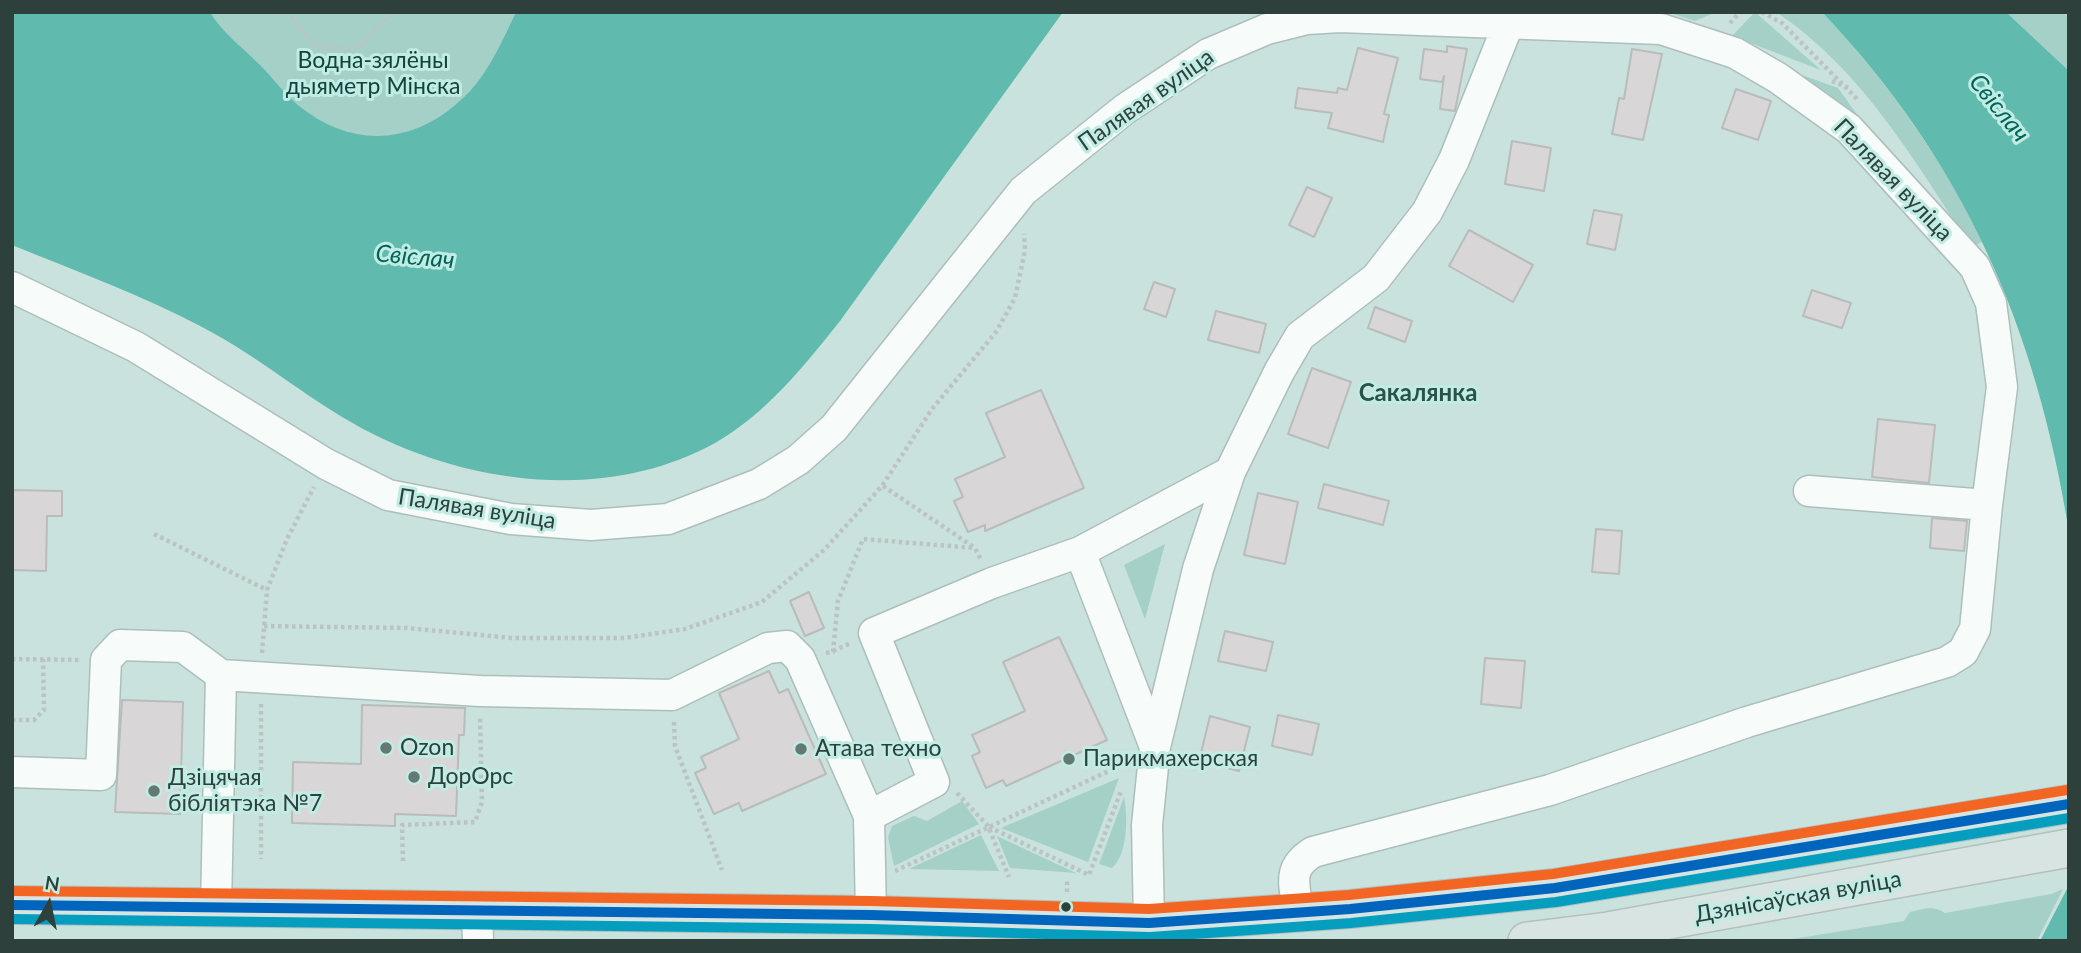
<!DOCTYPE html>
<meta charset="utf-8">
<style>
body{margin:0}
#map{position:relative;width:2081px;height:953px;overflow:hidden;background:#cae2dd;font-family:Lato,sans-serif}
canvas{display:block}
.frame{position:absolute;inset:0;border:14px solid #2e403c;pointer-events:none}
.north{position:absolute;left:14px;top:869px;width:70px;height:70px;-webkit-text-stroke:5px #c0ece3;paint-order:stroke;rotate:9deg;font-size:19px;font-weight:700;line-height:28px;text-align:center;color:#2e403c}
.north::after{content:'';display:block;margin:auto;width:24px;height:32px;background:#2e403c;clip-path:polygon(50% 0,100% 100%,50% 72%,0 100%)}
</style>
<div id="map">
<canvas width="2081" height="953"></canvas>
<div class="frame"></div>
<div class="north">N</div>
</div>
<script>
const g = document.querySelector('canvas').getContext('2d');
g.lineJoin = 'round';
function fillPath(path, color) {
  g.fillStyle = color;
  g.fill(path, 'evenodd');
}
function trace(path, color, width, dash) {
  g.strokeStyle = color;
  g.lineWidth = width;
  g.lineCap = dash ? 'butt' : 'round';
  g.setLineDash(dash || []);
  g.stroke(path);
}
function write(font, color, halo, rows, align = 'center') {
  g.font = font + ' Lato,sans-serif';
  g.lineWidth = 6;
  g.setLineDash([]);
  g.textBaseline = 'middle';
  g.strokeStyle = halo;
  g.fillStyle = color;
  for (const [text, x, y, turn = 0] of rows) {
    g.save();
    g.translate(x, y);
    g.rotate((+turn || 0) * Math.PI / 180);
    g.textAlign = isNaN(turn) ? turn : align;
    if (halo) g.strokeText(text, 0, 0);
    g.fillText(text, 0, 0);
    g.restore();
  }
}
const green = new Path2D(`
 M210,12h306c-13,27 -26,57 -46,79 -49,53 -115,62 -172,14 -12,-10 -22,-23 -33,-35 -18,-18 -42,-36 -55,-58z
 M1667,12h49l-21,9z
 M1755,12l66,58 -89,-34z
 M1776,12h46c67,71 116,143 162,229l-13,6c-55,-84 -109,-178 -195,-235z
 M2006,12h57l6,5v54z
 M1771,64l67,24 49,68z
 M1165,544l-20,75 -21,-54z
 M1119,778l-31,84 -87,-34z
 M1124,797c4,19 4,57 -12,71l-13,-4z
 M962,801l17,23 -85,42 -6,-29 4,-11 22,-10 13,5z
 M981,835l18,36 -90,-2z
 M997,836l79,37 -66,-5z
 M2063,889l-26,52h-257l124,-20 6,-9c14,-3 23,-7 35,1l106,-19z`);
const water = new Path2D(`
 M12,12h198c13,22 37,39 55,58 11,12 21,25 33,35 57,47 122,39 172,-14 20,-22 33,-52 46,-79h547l-223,309c-36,45 -74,93 -125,122 -105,58 -238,43 -342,-9 -60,-30 -111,-76 -171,-107 -61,-32 -126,-56 -190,-82z
 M1822,12h184l63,59v460c-33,-204 -104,-368 -247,-519z
 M2069,885v56h-29z`);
const building = new Path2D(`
 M1447,46l20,3 -12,62 -15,-2 4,-33 -2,6 -22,-3 4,-30 23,3z
 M1358,48l40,10 -14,56 5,1 -6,27 -55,-14 4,-15 -37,-5 3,-20 39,5 1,-5 9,2z
 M1632,49l30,5 -19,86 -31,-6 7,-36 5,1z
 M1736,89l35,12 -13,39 -36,-12z
 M1512,141l39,7 -7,43 -39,-7z
 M1307,187l25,11 -18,39 -25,-12z
 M1594,210l28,5 -7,35 -28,-6z
 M1469,230l64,35 -20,37 -64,-36z
 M1154,282l21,7 -9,28 -22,-8z
 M1812,290l39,13 -9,25 -39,-12z
 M1375,307l37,14 -7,21 -37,-14z
 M1216,311l50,13 -7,29 -51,-13z
 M1312,368l39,14 -23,66 -40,-14z
 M1041,390l43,98 -99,43v-6l-17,7 -14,-31 9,-4 -8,-18 50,-22 -19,-44z
 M1878,419l57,6 -6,58 -57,-6z
 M1324,484l65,17 -6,24 -65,-17z
 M12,490l50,1v25h-15l-1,55 -34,-1z
 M1258,493l40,9 -13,62 -41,-9z
 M1932,518l35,3 -3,30 -34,-3z
 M1596,529l26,2 -3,43 -27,-2z
 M809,592l15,36 -19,8 -15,-35z
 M1225,631l48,11 -7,29 -48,-10z
 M1059,637l48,103 -101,46 -3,-6 -17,8 -14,-32 8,-4 -8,-17 53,-24 -22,-49z
 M1485,658l40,3 -4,47 -40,-4z
 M769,671l10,22 9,-4 38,85 -84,37 -3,-8 -25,11 -19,-41 11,-5 -5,-11 38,-18 -20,-46z
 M122,700l61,2 -3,112 -65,-2z
 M362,705l103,3 -1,27h-5l-3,81 -61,-2v12l-103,-3 1,-61 68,2z
 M1278,715l41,9 -7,31 -40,-9z
 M1210,716l40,11 -11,44 -40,-10z`);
const path = new Path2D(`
 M286,12l32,36h41l33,-36
 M1762,12l20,11 76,77
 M1730,23l10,-11
 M1832,81l17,7
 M883,486l92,62 6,12
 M154,534l113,56
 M264,626l143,2 105,10h112l61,-9 77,-27 62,-52 58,-64 50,-77 64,-77 19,-34 10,-48 -1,-16
 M833,651l18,-8
 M262,653l5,-63 20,-51 27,-52
 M826,653l7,-1 5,-51 25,-62 112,9
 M12,659l69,1
 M261,704v155
 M12,720h22l10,-10 -1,-51
 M674,722l1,24 47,124
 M957,793l31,33 21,51
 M989,827l100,48 32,-84
 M403,861l-1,-36 73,-3 7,-20 -2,-85
 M895,871l233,-109
 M1067,892v-13`);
const minor = new Path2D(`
 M12,287l124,60 190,117 62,31 123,24 80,6 77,-6 91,-35 39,-24 36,-32 189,-237 102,-82 83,-55 59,-25 40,-10 33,-2 321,12 74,24 43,25 71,51 126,138 16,36 11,84 -15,118 -178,-14
 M1080,552l150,-80
 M12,772l89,3 5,-115 14,-15 63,2 38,28 259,16 192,4 96,-47 19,-2 13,13 69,157 2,99
 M869,816l65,-34 -60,-149 118,-50 88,-31 75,195
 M216,907l5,-232
 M477,911l1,30
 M1298,912c-3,-28 -12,-43 15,-60l237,-62 197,-68 200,-60 16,-10 12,-23 12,-124
 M1149,923l-2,-98 8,-78 43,-178 32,-97 49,-100 21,-36 76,-58 51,-66 27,-52 54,-135`);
const major = new Path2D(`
 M12,905l859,10 278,8 201,-14 205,-21 514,-84
 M1527,941l81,-10 461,-83`);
const bus1 = new Path2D(`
 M12,905l859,10 278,8 201,-14 205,-21 514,-84`);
const bus2 = new Path2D(`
 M12,919l859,10 279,8 201,-14 205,-21 513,-84`);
const bus3 = new Path2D(`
 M12,891l859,10 278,8 200,-14 204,-21 514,-84`);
const markers = [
 [386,748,7,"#657974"],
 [801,749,7,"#657974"],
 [1069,759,7,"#657974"],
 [414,777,7,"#657974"],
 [154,791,7,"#657974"],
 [1066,907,6,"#2e403c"]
];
const parkNames = [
 ["Водна-зялёны",373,61],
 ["дыяметр Мінска",373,87]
];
const streetNames = [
 ["Палявая вуліца",1146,100,-35],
 ["Палявая вуліца",1893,180,46],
 ["Палявая вуліца",477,509,9],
 ["Дзянісаўская вуліца",1798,897,-10]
];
const poiNames = [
 ["Ozon",400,748],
 ["Атава техно",815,749],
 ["Парикмахерская",1083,759],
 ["ДорОрс",428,777],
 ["Дзіцячая",168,778],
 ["бібліятэка №7",168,804]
];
const waterNames = [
 ["Свіслач",1999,108,51],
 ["Свіслач",415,257,5]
];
const neighbourhoodNames = [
 ["Сакалянка",1418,393]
];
fillPath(green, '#a4d0c8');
fillPath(water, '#60baad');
fillPath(building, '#d9d6d8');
trace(building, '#b8bcbb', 2);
trace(minor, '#acbfbb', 33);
trace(major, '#b3c0be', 40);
trace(path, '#bbc4c2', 4.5, [3.5, 3.5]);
trace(minor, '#f7fbfa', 30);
trace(major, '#d7e4e1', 37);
trace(bus1, '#0065bd', 10);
trace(bus2, '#059ebf', 10);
trace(bus3, '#f26522', 10);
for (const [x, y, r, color] of markers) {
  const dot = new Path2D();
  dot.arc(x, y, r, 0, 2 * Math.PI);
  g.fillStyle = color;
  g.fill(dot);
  trace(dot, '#c0ece3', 2.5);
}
write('23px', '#10443c', '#c0ece3', parkNames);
write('23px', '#2e403c', '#c0ece3', streetNames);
write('23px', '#2e403c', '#c0ece3', poiNames, 'left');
write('italic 24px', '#006458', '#c0ece3', waterNames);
write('bold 24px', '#2a514a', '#c0ece3', neighbourhoodNames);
</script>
